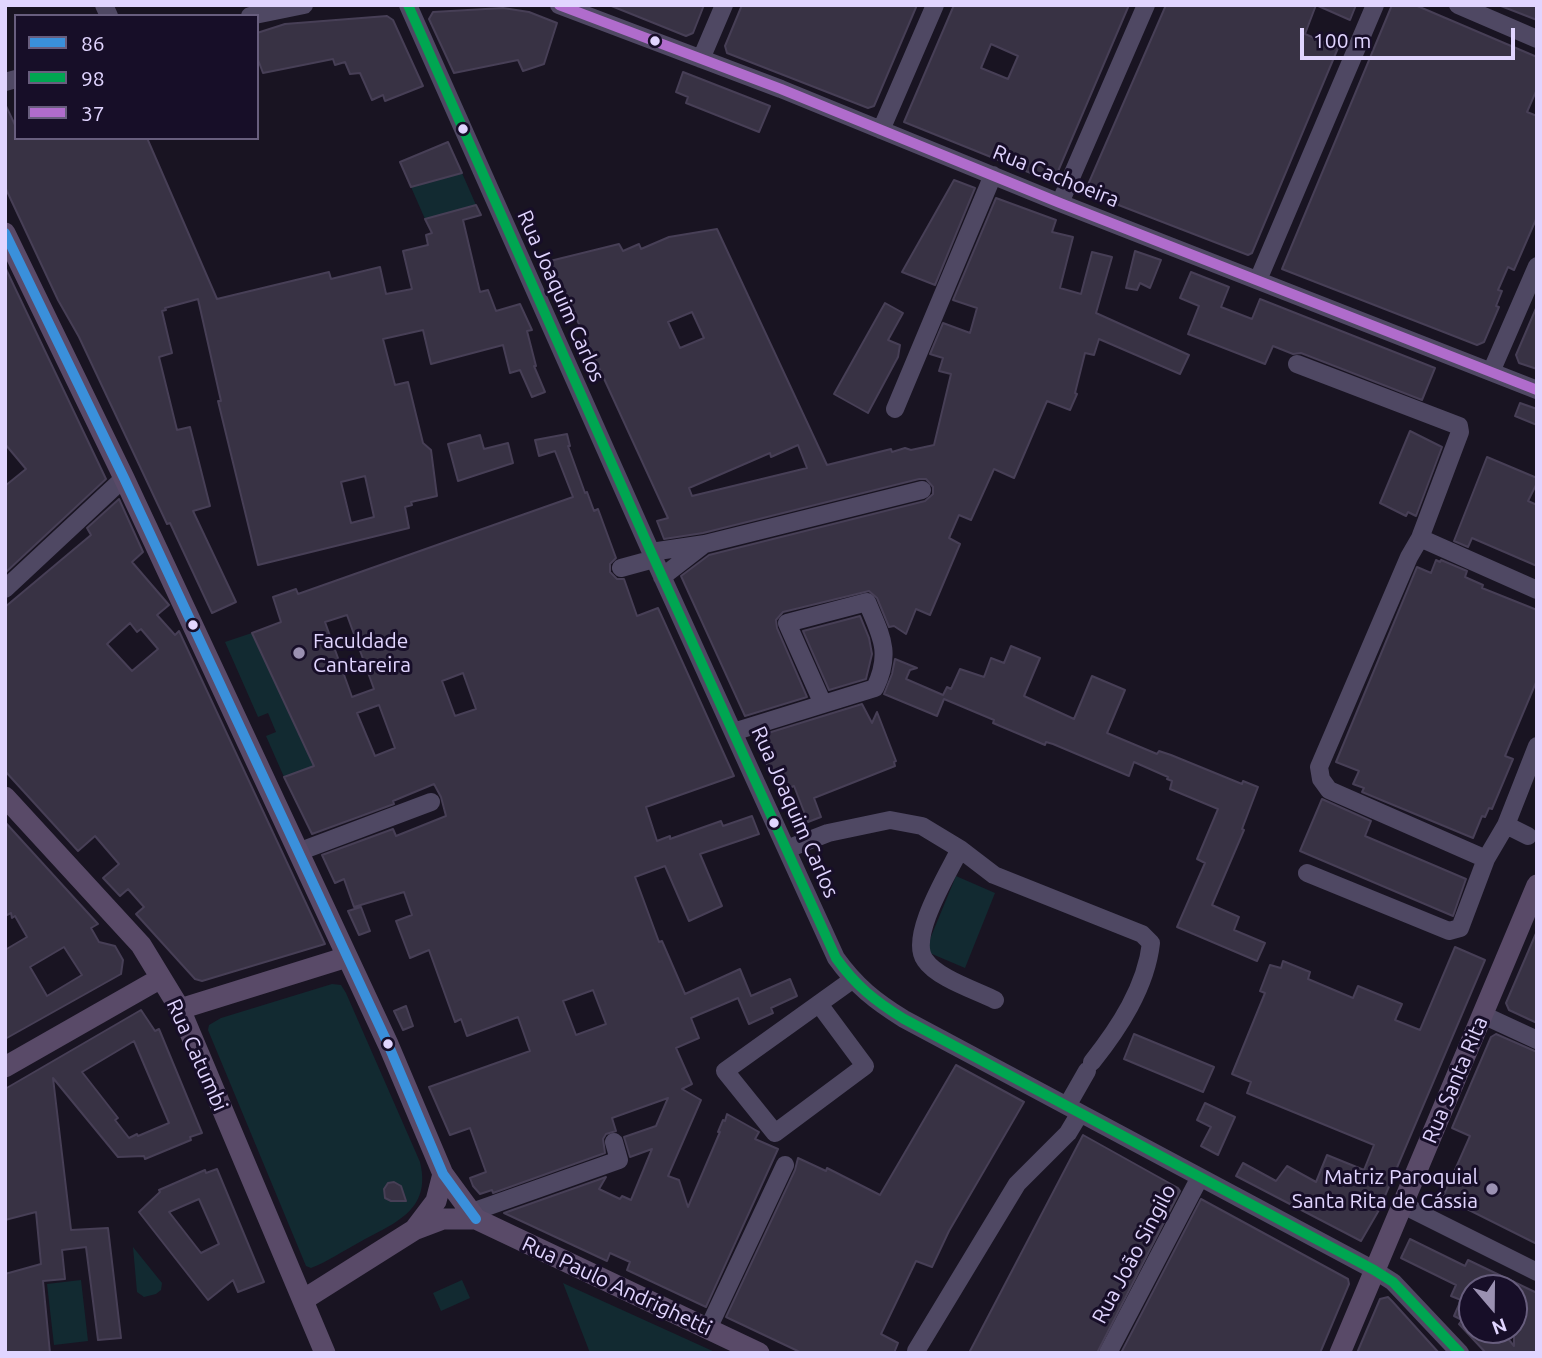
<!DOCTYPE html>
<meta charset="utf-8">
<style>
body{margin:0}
#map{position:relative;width:1542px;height:1358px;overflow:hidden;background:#191422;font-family:Ubuntu,sans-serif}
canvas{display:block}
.frame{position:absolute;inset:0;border:7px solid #e1d5ff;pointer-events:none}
.legend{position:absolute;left:14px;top:14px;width:245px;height:126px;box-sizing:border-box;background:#170e28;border:2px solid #685e7e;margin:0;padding:9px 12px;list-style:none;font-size:21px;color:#e1d5ff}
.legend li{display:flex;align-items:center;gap:14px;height:35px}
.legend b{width:35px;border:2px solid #685e7e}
.north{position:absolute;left:1458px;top:1274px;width:70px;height:70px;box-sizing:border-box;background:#170e28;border:2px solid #685e7e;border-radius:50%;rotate:160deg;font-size:19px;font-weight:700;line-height:28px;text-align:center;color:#e1d5ff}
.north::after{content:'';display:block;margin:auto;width:24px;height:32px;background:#9b91b2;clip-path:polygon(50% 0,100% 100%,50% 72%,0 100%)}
.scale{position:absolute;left:1300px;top:28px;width:215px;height:32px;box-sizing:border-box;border:4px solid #e1d5ff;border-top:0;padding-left:9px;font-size:21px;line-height:24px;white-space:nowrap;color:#e1d5ff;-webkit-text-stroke:5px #170e28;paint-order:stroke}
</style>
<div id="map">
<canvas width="1542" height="1358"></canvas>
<div class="frame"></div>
<ul class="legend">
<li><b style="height:9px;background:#3a90db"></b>86</li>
<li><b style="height:9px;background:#00a651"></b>98</li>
<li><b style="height:9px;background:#b06ccc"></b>37</li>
</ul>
<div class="north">N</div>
<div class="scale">100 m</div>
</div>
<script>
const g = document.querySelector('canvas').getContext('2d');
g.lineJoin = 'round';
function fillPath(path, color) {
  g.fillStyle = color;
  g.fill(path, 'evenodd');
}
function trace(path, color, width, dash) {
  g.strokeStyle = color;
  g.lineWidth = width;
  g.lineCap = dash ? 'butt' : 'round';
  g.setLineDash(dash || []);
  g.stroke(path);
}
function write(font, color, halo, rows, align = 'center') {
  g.font = font + ' Ubuntu,sans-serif';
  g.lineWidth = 6;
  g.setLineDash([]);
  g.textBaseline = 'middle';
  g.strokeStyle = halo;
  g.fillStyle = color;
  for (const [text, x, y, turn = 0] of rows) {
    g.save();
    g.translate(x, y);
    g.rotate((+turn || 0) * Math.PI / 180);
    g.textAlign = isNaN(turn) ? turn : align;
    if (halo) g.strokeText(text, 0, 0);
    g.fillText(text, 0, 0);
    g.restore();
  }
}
const green = new Path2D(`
 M462,173l14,32 -51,14 -14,-32z
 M252,633l62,133 -30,11 -18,-41 10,-4 -8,-19 -10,4 -33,-75z
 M956,876l39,17 -30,75 -40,-17z
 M332,984l9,1 5,8 74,169c12,49 -26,61 -62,81 -15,8 -31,19 -47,25l-5,-2 -98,-236 1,-5 12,-7z
 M133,1247l29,36 -1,7 -5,4 -12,3 -7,-5z
 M81,1280l7,61 -34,4 -7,-61z
 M462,1280l8,18 -29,13 -8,-18z
 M563,1283l13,6 141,64h-127z`);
const building = new Path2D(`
 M609,5h95l-11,28 -7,3z
 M742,5h175l-43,101 -6,2 -141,-55 -2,-7z
 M954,5h175l-73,171 -8,4 -144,-58zM991,44l27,12 -10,23 -27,-11z
 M1166,5h150l-11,29 33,14 -86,205 -4,2 -158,-61 -3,-7z
 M1316,5h40l-6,15z
 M1392,5h23l122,52v32l-10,23 10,4v101l-23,53 -6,-3 -10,23 4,1 -6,15 3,1 -15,35 -7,3 -195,-76z
 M1537,5v15l-36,-14 1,-1z
 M503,8l26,4 28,11 -13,41 -21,7 -5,-11 -64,13 -25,-54 4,-7z
 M387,16l6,4 30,66 -38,15 -2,-6 -11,5 -12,-27 -10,1 -5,-12 -10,3 -2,-6 -70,14 -6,-16v-24l28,-9z
 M683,72l87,34 -11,26 -73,-29 2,-6 -12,-5z
 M5,104l11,23v11h131l70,161 112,-27 2,7 49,-12 6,27 26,-5 -9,-38 25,-6 -2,-10 6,-2 -7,-14 51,-14 5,10 -18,5 17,72 8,-2 8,21 24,-7 12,26 -5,1 9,35h-2l11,26 -13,5 -12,-27 -10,3 -7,-28 -72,19 -8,-34 -40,9 12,46 13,-3 15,61 8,7 6,46 -26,6 1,3 -7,2 4,21 -151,37 -40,-164h3l-23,-102 -33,9 1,2 -4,1 10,42 -13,4 18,73 13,-3 20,79 -17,5 43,91 -24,11 -42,-90 -3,1 -88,-187 -21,-37 -53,-113zM365,476l9,41 -23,6 -10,-41z
 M448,142l14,31 -51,14 -11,-25z
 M954,180l21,8 -40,97 -33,-13z
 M996,198l60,22 -4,12 21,5 -13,51 21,6 11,-42 20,5 -16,56 93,42 -9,19 -81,-35 -5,16 -9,-2 -10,40 2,1 -7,16 -23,-9 -33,77 -20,-9 -23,51 -12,-5 -10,23 11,6 -30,71 -14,-6 -10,25 -12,-8 -5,1 -12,-29 -8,-7 -86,21 -7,8 1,8 30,69 -62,19 -64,-140 28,-21 216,-54 8,-7v-7l-7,-8h-7l-216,54 -39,6 -7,-18 11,-3 -118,-257 69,-17 4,7 16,-7 2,5 28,-12 48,-8 110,236 64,-16 1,3 13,-4 6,2 23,-5 17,-71 -12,-3 4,-13 -13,-4 13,-31 27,10 7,-25 -24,-8zM692,312l12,26 -24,10 -12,-26zM798,445l9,23 -115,28 -3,-8 81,-35 1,4z
 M1135,251l26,9 -11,28 -10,-5 -3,7 -11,-2z
 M5,267l101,212 -101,94v-87l21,-17 -21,-25z
 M1191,272l38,15 -8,20 31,12 8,-20 175,69 -13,32 -121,-47 -8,1 -20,-8 -8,18 -77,-30 11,-28 -19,-8z
 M885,303l18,10 -15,27 12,5 -2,12 -30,56 -34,-19z
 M1537,306v63l-18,-6 -3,-8z
 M1520,403l17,6v16l-22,-9z
 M1410,431l32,16 -26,69 -8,-4 -2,4 -26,-13z
 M567,434l3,12h-2l17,47 2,-1 7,19 4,-2 18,49 -6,6v8l7,7h7l13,37 21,-8 76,168 -88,31 11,34 13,-5v3l51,-18 2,5 29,-10 7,18 -59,20 22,52 -33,15 -24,-55 -30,11 24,65 3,-1 23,53 55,-25 11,27 39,-17 7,17 -26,12 2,5 -24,11 -11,-26 -47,20 8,20 -23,10 16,36 -10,5 19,11 -33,76 11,4 9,27 32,-75h-2l5,-12 2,1 2,-7 32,18 -4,7 23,10 -72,158 -79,-37 3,-8 -20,-9 -3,8 -103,-48 102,-36 -7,12 21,10 2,-3 9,4 21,-51 -22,8 -6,-20 32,-11 12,-28 -56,20 4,13 -10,3 -3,5 2,14 -112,40 -1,-3 -12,4 -7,-8 -3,-8 16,-6 -16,-44 -20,7 -21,-48 101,-36 -12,-34 -51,19 -6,-17 -6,3 -26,-72 -19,8 -14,-37 16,-6 -8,-23 -50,15 -10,-28 -9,4 -13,-28 71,-26 3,7 50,-20 -5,-19 -7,-13 -41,17 1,3 -82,30 -28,-57 30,-11 -62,-133 29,-11 -8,-25 23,-8 2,5 275,-97 -18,-46 -16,5 -4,-16zM347,615l27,74 -22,8 -27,-75zM463,673l13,36 -21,7 -13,-35zM379,705l16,43 -20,8 -18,-43zM593,990l13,34 -30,11 -13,-34z
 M480,435l4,14 24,-6 5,20 -55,18 -10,-37z
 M1487,457l50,21v5l-9,18 9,4v61l-65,-28 -4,9 -14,-6z
 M119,499l24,53 -11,10 37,43 -12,10 18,20 4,-4 146,313 -123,37 -7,-2 -59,-65 8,-7 -16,-18 -8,7 -17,-18 16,-14 -24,-28 -17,15 -73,-80v-164l86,-72 -4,-7zM130,623l7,9 4,-3 17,20 -26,22 -25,-27z
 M1436,560l4,2 1,-2 26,11 -2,6 18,8 -1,3 55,22v70l-32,76 8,3 -21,50 -3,-1 -4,9 -3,-1 -9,22 -111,-46 2,-4 -11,-4 6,-13 -23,-9 81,-195 14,6z
 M860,616l9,22 3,16 -6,25 -37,11 -26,-59z
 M1011,646l29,12 -16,38 50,23 18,-43 33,14 -18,43 50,21 2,-3 12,4 71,29 1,-3 15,6 -16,42 2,1 -32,75 27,12 -5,13 31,13 -8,18 -80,-34 28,-64 -8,-4 21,-50 -48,-20 2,-8 -5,-2 1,-2 -34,-15 -5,14 -76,-32 -7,-2 -1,3 -52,-22 1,-3 -50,-21 -7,17 -53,-22 8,-20 3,-15 22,9 -7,2 -4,9 37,16 4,-8 4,2 9,-20 24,8 7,-19 13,5z
 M862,704l10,19 5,-11 19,49 -2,1 1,4 -81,32 7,19 -13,5 -14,-36 -15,6 -24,-55z
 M1322,799l49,22 -6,15 101,43 -13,37 -153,-65z
 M5,822l93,102 -7,4 8,14 16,4 8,14 -2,14 -116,65v-89l22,-13 -12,-21 -3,2 -1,-5 -6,3zM64,947l18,28 -35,21 -17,-29z
 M361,907l9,24 -11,4 -11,-24z
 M1537,931v92l-28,-13 -3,-7z
 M1455,947l30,13 -106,250 -18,31 -125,-65 7,-13 33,18 11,-15 29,16 11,-27 37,15 10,-25 -127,-52 4,-11 -19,-8 33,-81 -5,-2 10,-26 11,3 2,-7 27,11 -2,7 45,19 5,-12 44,18 -7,16 25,10z
 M406,1006l7,20 -10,4 -9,-19z
 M141,1010l14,21 4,-2 43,104 -12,4 1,3 -46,19 -1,-3 -26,1 -65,-79 18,152 37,-2 13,110 -23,2 -12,-93 -24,3 3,29 -22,2 7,72h-45v-79l36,-10 -5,-52 -31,8v-131zM134,1041l35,82 -31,13 -1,-2 -8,4 -14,-18 3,-2 -36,-46z
 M1134,1034l80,33 -11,25 -79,-33z
 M1496,1034l41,18v192l-94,-47 27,-61 -18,-8 39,-91z
 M956,1065l68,37 -75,129 -17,36 -16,-6 -35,73 17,9 -4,10h-92l-76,-36 69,-147 3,-12 28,13 1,-3 53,27z
 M1205,1103l30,14 -17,38 -17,-9 10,-19 -14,-7z
 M1083,1135l95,53 2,3 -83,162h-128z
 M217,1169l47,113 -26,10 -5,-12 -25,20 -69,-88 21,-20 -1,-2 46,-20 1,3zM199,1199l20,45 -18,9 -32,-41z
 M394,1182l7,4 5,15h-15l-6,-3 -1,-9 4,-6z
 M1201,1199l147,80 1,5 -29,69h-199z
 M1410,1239l55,27 3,-6 69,33v60h-51l-27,-29 3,-4 -8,-4 7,-16 -10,-4 5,-11 -55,-27zM1472,1288h42v58l-13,-16h-29z
 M1388,1297l4,4 47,52h-82l23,-54z`);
const minor = new Path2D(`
 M104,5l5,11
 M408,5l243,547 185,406c20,28 39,43 68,61l470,251 19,12 67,71
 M559,5l222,84 279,114 477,187
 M1458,5l79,34
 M250,16l54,-11
 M701,59l23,-54
 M5,82l11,-3
 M881,130l54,-125
 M1060,203l86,-198
 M1258,280l117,-275
 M1297,364l162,62 1,6 -40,106
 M1491,372l46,-106
 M895,409l98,-234
 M651,552l54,-8 217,-54
 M621,568l33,-9
 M662,577l40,-31
 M5,589l119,-111
 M1537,590l-117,-52 -11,19 -90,210 2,12 8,11 157,69 20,-34 31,-79
 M733,732l142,-44c17,-36 6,-52 -8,-86l-80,21 36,81
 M1506,825l22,11
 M787,849l41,-16 62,-13 32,6 38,23 34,26 148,59 9,9c-5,44 -32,85 -59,119
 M960,849c-11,23 -52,88 -35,111 12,18 50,30 70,40
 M298,852l133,-50
 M1307,873l142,58 11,-3 26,-69
 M819,1004l46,62 -90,67 -50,-62 127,-91
 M1483,1015l54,25
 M1067,1106l20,-35
 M1403,1205l134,67
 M472,1212l147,-52 -5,-18
 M708,1329l77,-164
 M916,1351l101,-167 51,-51 12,-20
 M1108,1353l92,-176`);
const major = new Path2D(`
 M5,233l119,245 264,566 55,130 33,45
 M5,797l136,148 39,64 145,344
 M180,1009l167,-52
 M5,1067l156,-89
 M414,1230l29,-11h33l283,134
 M303,1300l111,-70 22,-29 7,-27
 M1340,1353l197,-468`);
const bus1 = new Path2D(`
 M5,233l119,245 264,566 55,130 33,45`);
const bus2 = new Path2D(`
 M408,5l243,547 185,406c20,28 39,43 68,61l470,251 19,12 67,71`);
const bus3 = new Path2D(`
 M559,5l222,84 279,114 477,187`);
const markers = [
 [655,41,6,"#e1d5ff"],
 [463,129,6,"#e1d5ff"],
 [193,625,6,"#e1d5ff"],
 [299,653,7,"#9b91b2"],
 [774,823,6,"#e1d5ff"],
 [388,1044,6,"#e1d5ff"],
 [1492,1189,7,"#9b91b2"]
];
const streetNames = [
 ["Rua Cachoeira",1056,176,22],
 ["Rua Joaquim Carlos",561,296,66],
 ["Rua Joaquim Carlos",795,812,66],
 ["Rua Catumbi",197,1055,66],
 ["Rua Santa Rita",1455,1080,-67],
 ["Rua João Singilo",1134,1254,-62],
 ["Rua Paulo Andrighetti",617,1286,25]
];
const poiNames = [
 ["Faculdade",313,641],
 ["Cantareira",313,665],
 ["Matriz Paroquial",1478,1177,"right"],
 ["Santa Rita de Cássia",1478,1201,"right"]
];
fillPath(green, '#122a31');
fillPath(building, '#383244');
trace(building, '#473f56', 2);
trace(minor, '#4f4863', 18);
trace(major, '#594a68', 21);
trace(bus1, '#3a90db', 10);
trace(bus2, '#00a651', 10);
trace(bus3, '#b06ccc', 10);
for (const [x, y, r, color] of markers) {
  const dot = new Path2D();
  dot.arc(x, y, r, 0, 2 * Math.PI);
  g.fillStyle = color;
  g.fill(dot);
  trace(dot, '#170e28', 2.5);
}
write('21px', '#e1d5ff', '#170e28', streetNames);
write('21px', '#e1d5ff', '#170e28', poiNames, 'left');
</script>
